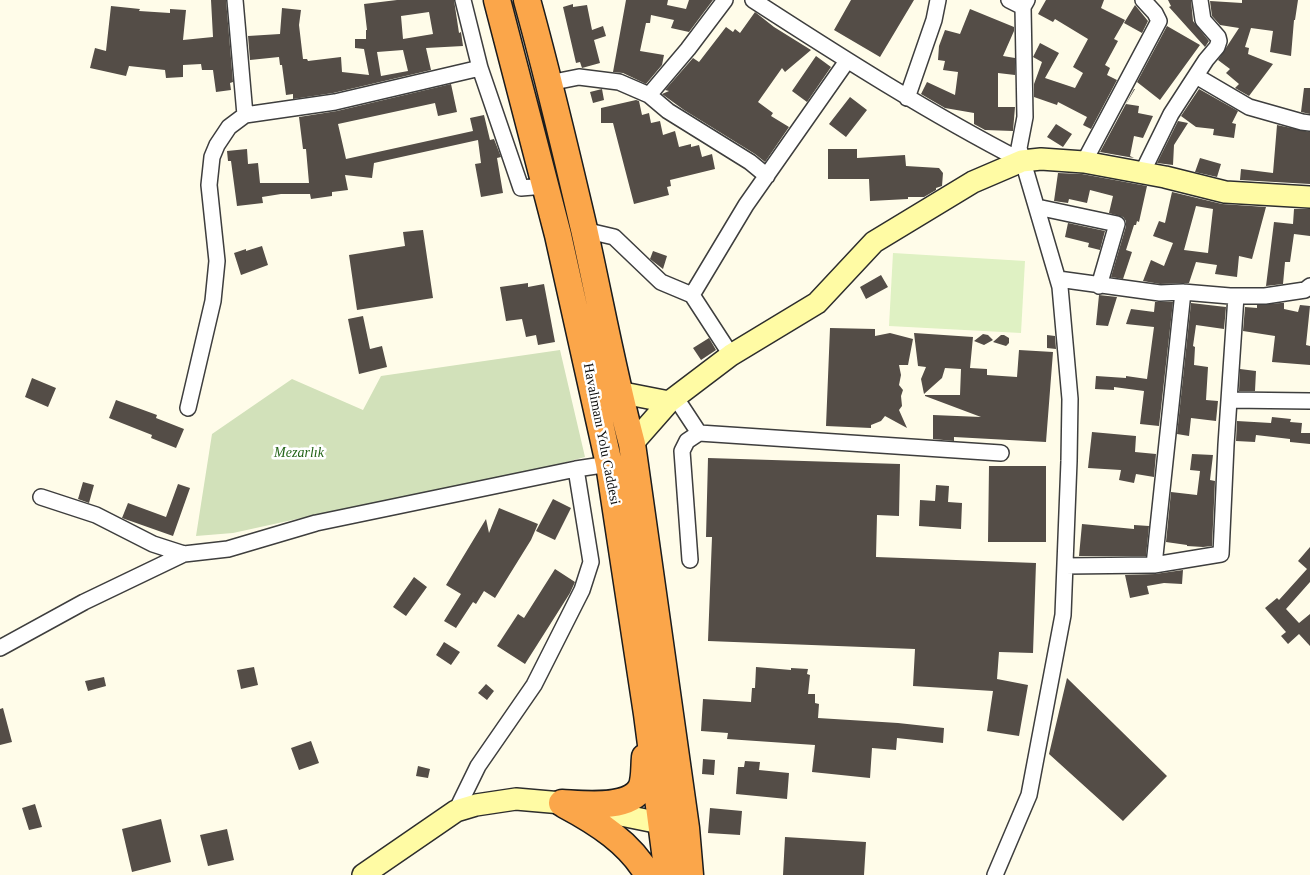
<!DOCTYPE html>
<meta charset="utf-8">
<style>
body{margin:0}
canvas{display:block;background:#fffce9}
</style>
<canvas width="1310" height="875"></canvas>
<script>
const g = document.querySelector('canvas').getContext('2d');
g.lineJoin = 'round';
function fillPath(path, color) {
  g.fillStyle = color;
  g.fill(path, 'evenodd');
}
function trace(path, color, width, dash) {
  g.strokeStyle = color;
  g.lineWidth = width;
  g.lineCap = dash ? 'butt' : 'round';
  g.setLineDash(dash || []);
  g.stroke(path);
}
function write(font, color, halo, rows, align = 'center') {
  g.font = font + ' "Times New Roman",serif';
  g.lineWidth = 5;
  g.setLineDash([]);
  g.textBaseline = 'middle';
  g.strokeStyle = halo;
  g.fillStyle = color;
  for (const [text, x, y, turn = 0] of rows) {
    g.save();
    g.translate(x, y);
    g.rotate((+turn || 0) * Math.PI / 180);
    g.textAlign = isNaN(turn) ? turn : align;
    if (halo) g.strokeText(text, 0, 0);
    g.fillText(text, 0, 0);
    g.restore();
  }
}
const cemetery = new Path2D(`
 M560,350l25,107 -118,32 -120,19 -114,25 -37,3 16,-102 80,-55 71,31 18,-34z`);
const pitch = new Path2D(`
 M893,253l132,8 -4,72 -132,-7z`);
const building = new Path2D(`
 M211,0h15l7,82 -3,1 1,7 -15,2 -3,-22h-11l-1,-6 -18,1v12l-17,1 -1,-8 -36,-4 -3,10 -36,-8 5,-20 11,3 5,-45 29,3 -1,2 31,2v-4l16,1 -3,30 30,-3z
 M397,0h57l5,33 2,-1 2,14 -37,2 5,22 -98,23 -40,6v-5l-7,1 -4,-30h-2l-1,-8 -29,3 -2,-24 32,-2 2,-26 19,2 -2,15 4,34h4l1,2 33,-4 1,15 27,3 -5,-26 -9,-1v-9h11v-9h1l-3,-26zM429,12l4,22 -30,5 -2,-23zM403,50l5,21 -27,5 -4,-24z
 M626,0h42l-1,5 19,4 3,-9h24l-24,32 -18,-4 3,-8 -23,-5 -1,8h-4l-6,28 24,4 -2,10 -16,19 -23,-11 -10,-1z
 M851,0h63l-34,57 -46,-27z
 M1046,0h58l-3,8 24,12 -11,19 4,2 -13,24 5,3 -3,7 10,5 -26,49 -8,-4 4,-8 -29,-15 -1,3 -23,-8v-13l8,-22 -9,-5 7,-14 19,10 -14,25 30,10 8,-15 -10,-6 15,-28 -33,-20 -2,3 -15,-8z
 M1168,0h23l2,21 16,20 -4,6 -36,-40 2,-1z
 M1242,0h56l-3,20h-1l-3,36 -21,-4 3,-21 -22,-3 -6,19 4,1 -1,6 25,10 -24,32 -14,-8 4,-4 -13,-11 4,-4 -12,-9 21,-32 -19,-3 -8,-9 -2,-15 32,2z
 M573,4v3l14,-2 5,25 11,-4 3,10 -12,4 6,23 -18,5 -2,-6 -4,1 -13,-56z
 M1135,5l13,16 -6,12 -18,-10z
 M970,9l44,18v4l-11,25 12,2v17l-17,-2v34h17l-2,24 -28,-1 -11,-6v-11l-29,-5 -24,-14 6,-12 28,13 3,-23 -15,-2 2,-9 -7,-1 1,-14 6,-16 15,4z
 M755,12l19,15 37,23 -26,22 -3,-4 -24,34 15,11 -2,3 18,11 -24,35 -10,-8 -71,-44 -22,-16 7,-3 -4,-1 28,-32 6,4 27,-35 7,5 2,-3 5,4z
 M1167,26l33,19 -40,55 -23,-18z
 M816,56l15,11 -24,35 -15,-11z
 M451,84l6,28 -19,4 -3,-13 -97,21 8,35 127,-28 -3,-13 14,-3 6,25 4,-1 7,18 -4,1 6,35 -22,4 -6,-33 6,-1 -3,-23 -104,23 -2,15 -27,-3 3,15 -16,2v4l-21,3 -1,-5h-29l-19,3 1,6 -26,3 -6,-45h-3l-1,-10 20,-2 1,15 10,-1 2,20h49l-3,-34h-3l-4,-32 38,-6z
 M1304,88h6v26l-9,-2z
 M602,89l2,11 -11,3 -3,-11z
 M1134,89h1l-9,15 13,2 -1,7 15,3 -10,22 -9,-2 -4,20 4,2 -34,-6z
 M1199,89l39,22 -6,12 4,1 -2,14 -21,-3 1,-6 -18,-2 -15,-11z
 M850,97l17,13 -21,27 -17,-13z
 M636,100l3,1 3,14 7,-2 2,10 9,-2 3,14 12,-4 4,16 12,-3v3l8,-2 3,12 10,-3 3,15 -45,11 1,6 -4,1 2,8 -35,9 -21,-81h-12v-15z
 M1178,121l10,2 -14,22 -1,20 -16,-2z
 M1056,124l16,10 -9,13 -16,-10z
 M1277,125l33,7v52l-70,-4 1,-11 32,4z
 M828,149h29v9l48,-3 1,11 33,2 4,5 -1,13 -6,2v2l-12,7h-16v2l-38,2 -1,-22h-41z
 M1200,158l21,6 -4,13 -22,-5z
 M1058,173l24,1 65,12 -8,36 -2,-1 -1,4h-2l-8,25 6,2 -9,27 -12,-2 15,-51v-5l-3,-4 -14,-4 4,-17 -23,-6 -3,13 -18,-4 -1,4 -14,-2z
 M1172,192l50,12 44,3 -14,52 -13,-3 -2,21 -22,-3 2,-9 -21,-3 -7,21 -29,1 -17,-3 8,-21 13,6 9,-23 -20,-7 6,-15 6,2zM1196,206l17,3 -5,44 -24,-3z
 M1294,209h16v27l-16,-2 -4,28h-5l-2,22 -17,2 8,-64 19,2z
 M1068,223l37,8 -5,19 -12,-3 1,-4 -24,-6z
 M423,230l10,68 -76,12 -8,-55 56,-9 -2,-14z
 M262,246l6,19 -27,10 -7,-22 12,-4v2z
 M653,251l14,5 -4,13 -13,-10z
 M881,275l7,12 -22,12 -6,-12z
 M528,283v4l16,-3 11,58 -17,3 -2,-10 -10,2 -4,-18 -16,2 -6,-34z
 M1099,295l18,2 -9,29 -12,-1z
 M1155,302h18l-14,124 -19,-2 4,-33 -30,-4v3l-19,-1 1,-13 30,2v-2l21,3 7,-52 -28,-3 5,-15 23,3z
 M1191,303l35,4 -2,22 -28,-4 -3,21 2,1 -1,18 14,2 -2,33 12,1 -2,20 -25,-3 -2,18 -12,-2z
 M1281,303h3v6l14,3 2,-7 10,1 -4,39 4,1v19l-38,-3 3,-26 -32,-5 2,-24 12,1v-3z
 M363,316l7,33 12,-3 5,21 -28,7 -11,-55z
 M830,328l45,1v7l15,-3 23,6 -5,26h-9l2,10 -2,10 4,5 -2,6 1,10 -3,4 8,18 -22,-12 -4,5 -10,4v3l-45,-2z
 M914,333l59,4 -3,31 17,1v6l30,2 2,-27 34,2 -7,90 -92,-5v4l-21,-2v-24l48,2 -56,-21v-1h35l1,-26 -16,-1 -3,10 -18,16 -3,-15 5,-12 -8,-1z
 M983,334l5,1 5,5 -9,5 -10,-4z
 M1001,335h3l5,3v5l-3,3 -13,-4z
 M1047,335l8,1 1,13 -9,-1z
 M709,338l7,12 -15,10 -8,-12z
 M1240,369l16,2 -1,20h-16z
 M32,378l24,10 -8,19 -23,-10z
 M116,400l41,15 -1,3 28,11 -8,19 -25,-10 1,-3 -43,-17z
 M1272,417l19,2 -1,3 12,1 -1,10h9v11l-20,-2v-3l-34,-4 -1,7 -19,-1 1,-20 34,2z
 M1092,432l44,4 -1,16 21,2 -2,23 -18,-3 -2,9 -15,-3 2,-10 -33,-2z
 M1192,454l21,1 -3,25 5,1 -3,65 -9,1 -16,-1v-1l-21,-3 5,-50 26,3 3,-24 -10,-1z
 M708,458l192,6 -1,52 -22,-1 -1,42 160,6 -3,90 -34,-1 -2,27 31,6 -9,51 -32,-5 6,-40 -80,-5 2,-37 -207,-8 4,-104h-6z
 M989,466h57v76h-58z
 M83,482l11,3 -5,18 -11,-4z
 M178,484l12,4 -17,48 -51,-18 6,-15 38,14z
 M936,485l13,1 -1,16 14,1 -1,26 -42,-3 1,-26 15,1z
 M553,499l18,9 -16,32 -19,-9z
 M499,508l39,16 -7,16 -36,58 -11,-7 -8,13 -3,-2 -17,26 -12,-7 17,-27 -15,-9 40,-66 3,14z
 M1082,524l52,5v-4l15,1 -3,30h-67z
 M1310,547v35l-24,27 13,14 11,-9v32l-11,-12 -11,10 -7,-8 5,-4 -21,-24 12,-10 2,2 28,-31 -9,-8z
 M555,569l20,13 -5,11 -45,71 -28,-18 21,-32 6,4z
 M1183,570l-1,14 -18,-1 -17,3 2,8 -19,4 -5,-23 30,-1z
 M414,577l13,10 -21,29 -13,-9z
 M444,642l16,10 -9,13 -15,-10z
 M254,667l4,18 -17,4 -4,-19z
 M756,667l35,3v-2l17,1 -1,5 3,1 -2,19h7v9l4,1 -1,14 80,5 46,5 -1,15 -46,-5 -1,12 -24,-2 -2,30 -58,-6 3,-27 -88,-6 1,-6 -27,-2 2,-32 48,3 1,-14h3z
 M104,677l2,9 -18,5 -3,-10z
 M1067,678l100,98 -44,45 -74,-67z
 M486,684l8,7 -7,9 -9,-7z
 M3,708l9,34 -12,3v-36z
 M311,741l8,22 -20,7 -8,-22z
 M703,759l12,1 -1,15 -12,-1z
 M745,761l15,1 -1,8 30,3 -2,26 -51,-5 2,-27h6z
 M418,766l12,3 -2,9 -12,-2z
 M35,804l7,23 -13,3 -7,-22z
 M710,808l32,3 -2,24 -32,-2z
 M161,819l10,43 -39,10 -10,-43z
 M227,829l7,31 -26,6 -8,-31z
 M785,837l81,5 -2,33h-81z`);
const street = new Path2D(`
 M235,0l10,115
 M463,0l17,68 41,120 24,-2
 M753,0c88,57 176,113 269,161
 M1009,0l14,7
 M1196,76l53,31 53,15 8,1
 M549,83l30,-6 40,5 30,13 19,16 82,51 17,14
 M649,95l39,-46 37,-49
 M907,98l27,-78 4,-20
 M1084,162l75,-141 -4,-8 -12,-13
 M1142,173l29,-59 35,-54 11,-13 2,-6 -1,-4 -15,-17 -3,-20
 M1037,207l80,17 -18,62
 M584,230l30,7 47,45 31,13 39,60
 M1058,279l102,14 23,-1 47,4h35l40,-6 5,-4
 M692,295l54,-90 101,-144
 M676,398l23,35 302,20
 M1229,400l81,1
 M188,408l25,-107 4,-40 -8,-76 3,-28 5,-12 12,-18 16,-12 90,-13 145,-34
 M41,497l55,18 57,29 31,10
 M690,560l-8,-109 5,-10 12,-8
 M1154,565l29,-273
 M1065,566l89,-1 67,-11 5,-109 10,-149
 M0,648l84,-46 100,-48 44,-5 88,-26 260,-54 33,-5
 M456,811l22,-45 56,-81 48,-95 9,-28 -15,-93
 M995,875l34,-80 34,-180 6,-154 1,-62 -10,-112 -41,-139 6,-31 -2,-110 4,-7`);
const secondary = new Path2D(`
 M618,392l51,10
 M632,444l37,-42 62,-47 86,-52 57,-61 99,-60 49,-21 19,-2 43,3 81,15 60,15 85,5
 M363,875l93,-64 20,-6 40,-6 46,4 113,23`);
const highway = new Path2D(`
 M497,0l61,235 51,229 38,250 21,161
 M527,0c21,76 39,152 57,229 16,72 29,144 48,215l54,384 4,47
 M562,803c21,1 67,7 79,-15 4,-8 3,-21 4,-31
 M565,805c32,17 65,38 83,70`);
const streetNames = [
 ["Havalimanı Yolu Caddesi",601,434,79]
];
const parkNames = [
 ["Mezarlık",299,453]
];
fillPath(cemetery, '#d2e1ba');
fillPath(pitch, '#dff1c3');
fillPath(building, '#544d47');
trace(street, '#3e3e3e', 18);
trace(secondary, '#2d2d2d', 24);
trace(highway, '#1c1c1c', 29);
trace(street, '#fff', 15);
trace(secondary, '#fffba4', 21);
trace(highway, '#fba64a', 26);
write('14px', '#0b0b0b', '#fff', streetNames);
write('italic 14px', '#246419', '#fff', parkNames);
</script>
